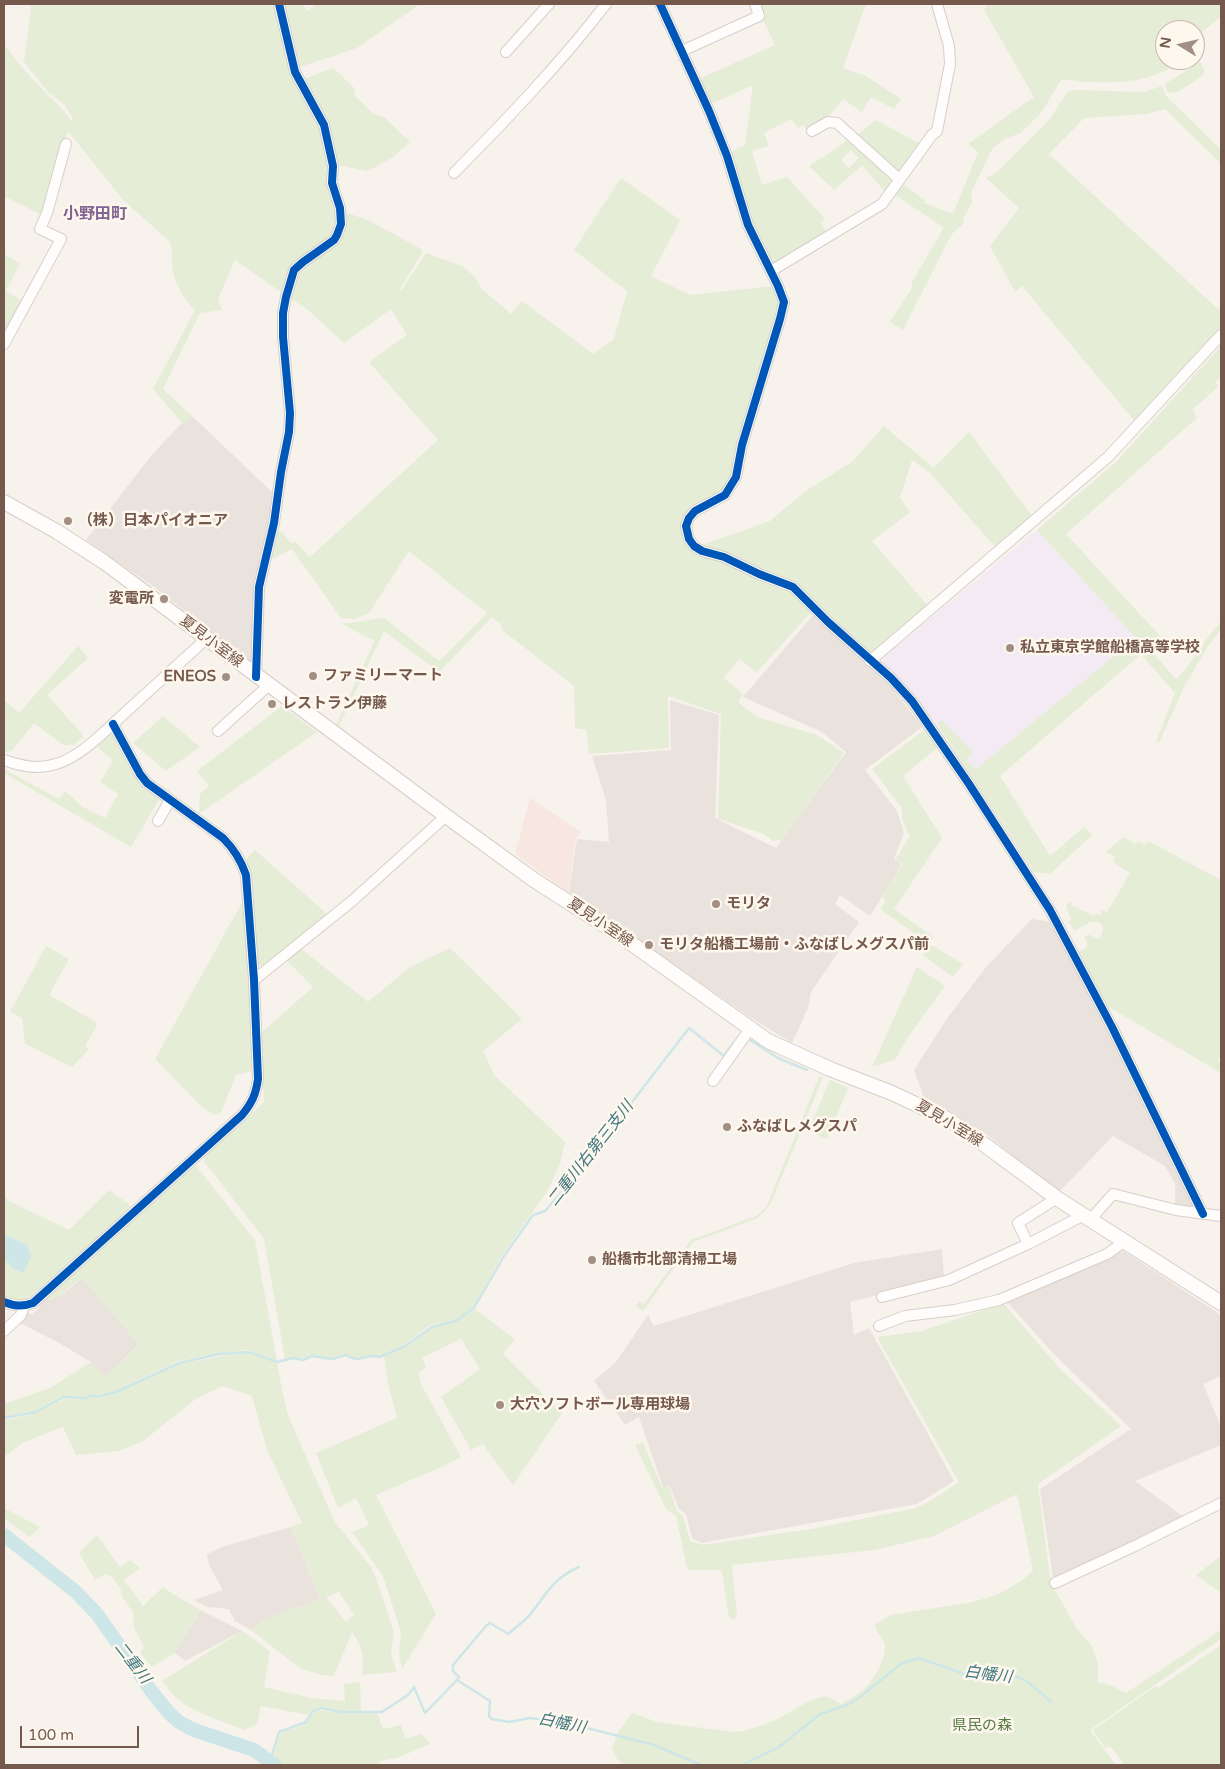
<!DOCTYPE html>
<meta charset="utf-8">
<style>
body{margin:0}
#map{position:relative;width:1225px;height:1769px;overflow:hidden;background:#f7f2ec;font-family:"Varela Round",sans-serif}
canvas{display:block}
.frame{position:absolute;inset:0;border:5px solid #75594c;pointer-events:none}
.north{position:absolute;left:1155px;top:20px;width:50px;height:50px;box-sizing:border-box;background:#fef7ee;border:1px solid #c7b8ad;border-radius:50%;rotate:279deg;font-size:14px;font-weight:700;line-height:20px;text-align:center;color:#75594c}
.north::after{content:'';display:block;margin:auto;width:18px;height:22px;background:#a28f84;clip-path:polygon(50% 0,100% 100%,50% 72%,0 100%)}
.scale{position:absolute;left:20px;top:1726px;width:119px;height:22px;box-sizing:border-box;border:2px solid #75594c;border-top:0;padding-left:6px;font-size:15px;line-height:18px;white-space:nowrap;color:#75594c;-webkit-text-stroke:4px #fef7ee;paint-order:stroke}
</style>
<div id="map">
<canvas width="1225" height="1769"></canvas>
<div class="frame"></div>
<div class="north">N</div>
<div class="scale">100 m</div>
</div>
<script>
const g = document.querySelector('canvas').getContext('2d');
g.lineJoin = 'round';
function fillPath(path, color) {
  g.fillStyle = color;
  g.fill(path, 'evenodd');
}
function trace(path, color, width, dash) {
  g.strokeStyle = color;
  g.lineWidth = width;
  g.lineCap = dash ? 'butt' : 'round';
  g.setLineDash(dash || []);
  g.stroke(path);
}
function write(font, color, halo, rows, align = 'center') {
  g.font = font + ' "Varela Round","Noto Sans JP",sans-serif';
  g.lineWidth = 5;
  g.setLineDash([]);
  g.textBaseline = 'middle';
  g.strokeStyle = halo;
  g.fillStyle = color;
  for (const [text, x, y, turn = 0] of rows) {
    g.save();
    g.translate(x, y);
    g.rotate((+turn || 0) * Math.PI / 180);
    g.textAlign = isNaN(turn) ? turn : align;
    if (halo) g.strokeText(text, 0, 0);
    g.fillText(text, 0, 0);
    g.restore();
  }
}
const commercial = new Path2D(`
 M530,798l51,34 -5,7 -8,54 -53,-39z`);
const industrial = new Path2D(`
 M190,414l83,79 -19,168h-4l-100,-77 -64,-44 64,-83z
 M814,614l73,67 35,46 -57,43 32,41 7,22 -10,26 8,5 -32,52 -30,-21 -5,9 24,18 -48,70 -3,16 -16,35 -42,-26 -181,-125 8,-53 32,3 -3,-42 -14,-44 79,-6 -1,-50 49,15 -4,103 61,30 70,-96 -24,-20 -79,-35z
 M1032,919l20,3 57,106 89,182 -23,-2v-24l-10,-18 -52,-30 -53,55 -31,-22 -39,-32 -44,-28 -22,-11 -10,-28 32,-50 40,-53z
 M942,1249l2,29 -94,24 4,33 15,-7 85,153 -37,23 -216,39 -9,-5 -6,-24 -7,-5 -9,-23 -7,1 -24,-70 -14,8 -31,-44 22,-19 32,-47 6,11 200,-63z
 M1122,1250l99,65v61l-18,8 18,43v18l-86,36 50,37 -132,60 -13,-89 91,-60 -77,-75 -47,-52z
 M82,1278l57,66 -34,33 -14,-15 -32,-19 -41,-21 10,-9 4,1 7,-6v-4l8,-6 3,2 12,-5z
 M291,1527l29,72 -53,20 -16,11 -16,-9 -6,-12 -22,-2 -13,-7 29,-10 -14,-25 -2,-11 18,-8z
 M201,1610l41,21 -57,30 -10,-8z`);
const education = new Path2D(`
 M1037,530l99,108 -160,131 -10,-9 7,-8 -31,-32 -5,4 -35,-41 -19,-20 1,-6z`);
const green = new Path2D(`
 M30,4h246l8,37 37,85 9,39v19l8,39 -3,11 -29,21 -24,38 -47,-33 -17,39 4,11 -22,3 -37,76 29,27 -8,9 -31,-36 42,-79c-12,-12 -22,-28 -23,-46 0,-8 1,-15 -3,-23l-46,-41 -55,-69 -26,84 -38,-19v-152c12,17 26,33 41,48 10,11 18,16 26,29l2,-2 -8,-14 -17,-13 -24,-30 7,-54z
 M281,4h21l6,7 8,-7h104l-63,44 -60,20z
 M758,4h108l-23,64 23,8 35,23 -7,10 -23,-12 -9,15 -19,-13 -14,17 1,2 -22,14 -5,-7 -5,3 -7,-9 -27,14 5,13 -17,5 10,34 25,-8 38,42 -4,3 5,10 -48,29 -6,1 -20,-39 -22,-71 15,-7 8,-60 -42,19 -12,-25 76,-34 -13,-27z
 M989,4h232v12l-21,18 4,7 -9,8v-19h-30v30h17c-26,21 -61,24 -94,22 -10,0 -17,-4 -27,-2l-20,33 -20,20 -17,6 -12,10 -21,44 1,9 -8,15 -1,7 -12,11 -48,95 -13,-8 22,-34v-6l29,-49 2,-6 -48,-32 6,-12 24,17 -1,3 29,11 25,-62 -10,-8 66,-47 -50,-87z
 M1200,62l4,7 -1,6 -25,17 -10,1 -3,-9z
 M334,68l21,21 -1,6 20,19 10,3 26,25 -18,16 -24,13 -32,-6 -35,-85z
 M1162,86l4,10 55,54v14l-56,-55 -18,5 -63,4 -35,36 169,155 3,-2v19l-84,98 -115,-138 -7,6 -25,-46 29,-38 -33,-30 10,-5 53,-53 18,-27 8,-3 69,2z
 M876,120l44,24 -20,28h-4l-39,-37z
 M848,138l46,41 -9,13 -23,-27 -28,25 -25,-24 31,-20zM851,150l8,8 -10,10 -8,-8z
 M621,178l59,42 -29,56 39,19 83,-9 7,19 -50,175 -6,11 -25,14 -16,27 40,29 68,29 22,20 -56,62 -18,-13 -15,19 19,16 -5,8 19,15 60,18 27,18 -63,89 -4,-3 -3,3 -10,-8 -46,-15 3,-105 -53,-18 1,52 -80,6 -3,-24 -11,-2 -1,-42 -72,-56 -1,-6 -9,-7 -53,55 -55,-41 -45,95 -3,-1 39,-85 -9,-3 -25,-14c15,1 28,-4 43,-5l55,43 48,-48 -78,-62 -40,62 -15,6 -13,-1 -49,-69 -22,11 5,-28h7l9,11 5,-1 14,15 128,-117 -69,-78 38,-27 -16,-26 -47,34 -37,-34 -19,-12 9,-26 39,-31 8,-28 24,8 53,29 1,4 -22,36 1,2 25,-38 36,13 11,9 9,14 29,25 11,-13 71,53 21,-15 13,-48 -53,-41z
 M4,254l16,9 -14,28 18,11 -20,36z
 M1221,346v30l-6,6 3,5 -26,23 5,8 -131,116 95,103 -12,12 27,30c18,-16 27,-40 45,-57v8l-13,16 -23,39 -26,58 -3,-1 19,-49 -34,-39 -141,122 50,80 34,-29 8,8 -42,39 -16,-2 -97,-148 5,-4 31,32 -7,8 10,9 160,-131 -99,-108 80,-69z
 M884,426l50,42 35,-36 63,84 -37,31 -65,-74 -18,-13 -12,37 10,15 -38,29 56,65 -56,49 -4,-1 -71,-68 -98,-40 71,-25 37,-31 45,-28z
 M78,646l10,12 -41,37 37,41 -10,9h-11l-29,-22 -22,28 -8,1v-52l15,13z
 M282,706l35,26 -118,82 1,-20 9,-8 -12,-15z
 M163,716l37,31 -34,24 -33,-28z
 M924,730l13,18 -34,28 39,62 -48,71 39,28 -5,6 35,21 -10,13 -30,-22 5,-12 -48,-34 6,-8 -5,-4 22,-33 -7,-5 14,-24c-6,-8 -9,-17 -8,-27l-30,-39z
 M109,735h3c9,13 15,29 24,42 6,8 15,14 24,21l-29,49 -127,-74v-4l55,30 6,-8 18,16 22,11 13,-24 -18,-12 13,-22 -16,-13z
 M1123,837l13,7 2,-3 8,4 2,-4 73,39v177l-3,2 3,6v8l-117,-69 -26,-51 9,-6v-4l-3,-7 6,-1 8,4 3,-2 2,-10 -4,-5h-8l-17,9 -5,-10 2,-1 -5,-14 4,-5 2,1 -1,3 23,11 2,-3 4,2 2,-5 5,2 23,-39 -17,-11 2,-6 -9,-4z
 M255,850l73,65 -64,52 -7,-4 -6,-87 -5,-17z
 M244,899l10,172 -18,4 -15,37 -5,3 -11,-5 -50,-51z
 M46,946l23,13 -20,36 47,27 1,3 -12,21 4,3 -17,18 -47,-23 -3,-26 -12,-6z
 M300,948l68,54 42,-35 40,-19 72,71 -39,32 12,25 70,66 -5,22 -13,28 -45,63 -29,53 -18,12 -24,5 -28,20 -23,11 -10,-1 -12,3h-5l-7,-4 -14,4 -20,-3 -9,3 -18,1 -21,-120 -60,-78v-5l60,-54 -3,-69 52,-46 -27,-27z
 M917,967l28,19 -37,51 -13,23 -23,7z
 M819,1077h3v3l-52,125 -12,13 -65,24 -50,69 -7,-5 3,-5 5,3 47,-64 65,-24 11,-10z
 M830,1080l18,8 -21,51 -19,-8z
 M193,1166l4,1 58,73 22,121 -28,-11 -30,3 -41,8 -63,30 -17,5 -6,-2 -7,3 -21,-1 -28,15 -32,6v-13l46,-16 41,-26 14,15 34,-32 -57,-67 -9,6 -11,11 -13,5 -2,-2z
 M109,1190l18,13 5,5 -101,88c-9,6 -17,4 -27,1v-39l7,9 16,-22 -23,-11v-39l5,6 60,29z
 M1003,1303l58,67 60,56 -83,58 12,94 6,14 21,37 15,17 6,18v18l14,4 14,7 95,-63v9l-131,91 26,35h-491l-8,-6 -5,-11 7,-17 13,-18 25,9 76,10c13,-1 26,-5 38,-10 14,-5 43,-28 57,-25 5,1 9,6 14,7 8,-6 19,-11 26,-19 7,-8 19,-29 17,-39 -1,-9 -9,-13 -10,-21l15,-10 83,-13 26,-8 22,-13 12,-10 -16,-77 -83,42 -60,14 -142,15 5,52 -5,2 -3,-2 -7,-45 -2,-2h-31l-3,-6 -10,-48 -10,-7 -30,-62v-3l7,-1 19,44h7l8,24 6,5 7,25 13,4 114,-17 99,-20 21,-11 22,-15 -82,-145 45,-6z
 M475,1309l40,30 -12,15 59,59 -49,72 -30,-41 -12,6 -30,-53 39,-28 -19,-30 -39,19 4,8 -7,7 2,11 40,73 -15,8 -70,30 60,119 -34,55 -3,-15 2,-22 -18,-56 -31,-44 17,-7 -13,-27 -18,10 -22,-55 81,-35 -9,-35 -4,-27 21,-9 28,-19 24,-7z
 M245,1352l32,11 6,32 6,23 46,104 36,45 5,11 18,54 -3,22 6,18 -35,3c2,-19 1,-28 -10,-43l-18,44 -13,-1 -21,-7 -49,-38 16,-11 53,-20 -29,-72 11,-4 -35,-73 -15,-54 -29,-10 -26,12 -54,43 -24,10 -43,4 -13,-28 -39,15 -20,15v-37l12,-2 21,-5 27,-14h22l6,-3 6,3 18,-6 63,-29zM339,1592l15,22 -8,8 -20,-25z
 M4,1508l36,19 -11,10 -25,-19z
 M97,1535l23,32 10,-7 10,8 -16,12 19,26 20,-19 10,7 28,16 -26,43 -23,14 -12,-14 4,-6 -10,-19 -1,-16 -11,-15 -1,-8 -10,-13 -6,-2 -10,6 -16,-27z
 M1221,1556v37l-25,-18z
 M242,1631l28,20 -6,36 47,11 34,3 -1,-17 16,-2 1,29h-21l-20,-4 -5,1 -7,7 -47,-9 -4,18 -12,6 -33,-12 -25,-12 -13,-10 -12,-15z
 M1221,1645v120h-96l-15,-19 -5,2 -12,-18 63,-44 2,2z
 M316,1710l24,3h37l6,16 18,-4 4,14 17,-5 8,10 -33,14 -13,2 -8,5h-96l-7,-6 6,-23 2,-3 22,-8z`);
const water = new Path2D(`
 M4,1234l23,11 4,11 -7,17 -13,-6 -7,-9z`);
const stream = new Path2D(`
 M747,1038l31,20 29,12
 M4,1418l32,-6 28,-15 22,1 6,-3 6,2 18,-5 63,-29 40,-9 30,-2 28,10 16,-4 10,2 9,-4 20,3 14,-4 6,3 6,1 13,-3 9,1 25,-11 27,-19 24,-6 18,-13 30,-52 29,-41 12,-4 28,-32 116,-151 35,28 10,-14
 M457,1680l2,-3 -6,-6v-6l33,-39 4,-3 18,11c7,-6 15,-12 21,-18 17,-21 24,-38 50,-49
 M270,1762l9,-30 27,-10 7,-11 8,-3 19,4h42l26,-17 6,-8 11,26 32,-33 33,21 -1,15 3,3 17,3 21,-4 33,4 91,23 47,20
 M742,1765l37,-18 41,-33 27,-9 13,-8 42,-34 17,-5 48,17 23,-3 28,5 10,5 23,20`);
const river = new Path2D(`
 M4,1535l72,57 21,22 55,78 17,21 10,9 15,8 60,20 21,15`);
const street = new Path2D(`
 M660,4l49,107 18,45 21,69 30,61 6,16 -4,17 -38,126 -6,32 -11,18 -30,16 -6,7 -3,8 3,13 5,7 8,5 22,6 35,17 34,13 35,35 63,56 21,23 57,83 81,126 62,117 91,187
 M682,51l77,-35 -4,-12
 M506,52l43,-48
 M812,131l16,-9 9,1 62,56
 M454,173c53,-54 106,-109 152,-169
 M771,271l111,-67 50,-69 5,-4 13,-67 -1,-18 -12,-42
 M4,344l57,-105 -21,-10 7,-16 19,-69
 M870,661l238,-204 113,-122
 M256,677l3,-90 15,-64 7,-51 8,-40 1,-19 -7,-76v-24l3,-16 8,-27 9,-8 31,-22 3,-5 4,-11 -1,-16 -8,-25 1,-17 -9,-41 -29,-53 -16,-68
 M218,731l51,-46
 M4,760c17,6 34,10 52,4 25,-7 51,-35 71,-53 26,-24 53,-48 79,-72
 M158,821l12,-21
 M254,980l98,-79 94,-85
 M713,1081l37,-52
 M1091,1219l22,-25 63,16 45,6
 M1028,1244l-10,-21 39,-25
 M882,1297l67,-17 79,-36 56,-29
 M4,1302c10,4 18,5 29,1l209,-188c10,-12 14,-21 16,-36l-4,-99 -8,-105c-5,-15 -12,-26 -23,-37l-76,-55 -7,-9 -27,-50
 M879,1326l26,-10 50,-6 44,-10 108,-46 18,-13
 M4,1331l17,-16 3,-9
 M1055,1583l82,-38 84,-42`);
const secondary = new Path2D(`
 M4,502l52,29 48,31 342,254 88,64 84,54 150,107 62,28 62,24 53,25 21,13 92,68 163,104`);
const cycleway = new Path2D(`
 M660,4l49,107 18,45 21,69 30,61 6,16 -4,17 -38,126 -6,32 -11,18 -30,16 -6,7 -3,8 3,13 5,7 8,5 22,6 35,17 34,13 35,35 63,56 21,23 57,83 81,126 62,117 91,187
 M256,677l3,-90 15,-64 7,-51 8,-40 1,-19 -7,-76v-24l3,-16 8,-27 9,-8 31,-22 3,-5 4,-11 -1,-16 -8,-25 1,-17 -9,-41 -29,-53 -16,-68
 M4,1302c10,4 18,5 29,1l209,-188c10,-12 14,-21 16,-36l-4,-99 -8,-105c-5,-15 -12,-26 -23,-37l-76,-55 -7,-9 -27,-50`);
const markers = [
 [68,521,5,"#a28f84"],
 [164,599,5,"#a28f84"],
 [1010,648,5,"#a28f84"],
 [313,676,5,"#a28f84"],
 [226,677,5,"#a28f84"],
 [272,704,5,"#a28f84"],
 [716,904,5,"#a28f84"],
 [649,945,5,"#a28f84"],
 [727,1127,5,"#a28f84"],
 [592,1260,5,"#a28f84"],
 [500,1405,5,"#a28f84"]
];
const poiNames = [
 ["（株）日本パイオニア",78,521],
 ["変電所",154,599,"right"],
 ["私立東京学館船橋高等学校",1020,648],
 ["ファミリーマート",323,676],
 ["ENEOS",216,677,"right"],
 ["レストラン伊藤",282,704],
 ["モリタ",726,904],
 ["モリタ船橋工場前・ふなばしメグスパ前",659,945],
 ["ふなばしメグスパ",737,1127],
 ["船橋市北部清掃工場",602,1260],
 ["大穴ソフトボール専用球場",510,1405]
];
const streetNames = [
 ["夏見小室線",211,642,37],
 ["夏見小室線",600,923,34],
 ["夏見小室線",949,1124,31]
];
const parkNames = [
 ["県民の森",982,1726]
];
const neighbourhoodNames = [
 ["小野田町",95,215]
];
const waterNames = [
 ["二重川右第三支川",591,1154,-52],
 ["二重川",132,1663,52],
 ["白幡川",988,1675,7],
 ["白幡川",562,1724,11]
];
fillPath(commercial, '#f7e7e0');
fillPath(industrial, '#eae2dd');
fillPath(education, '#f3eaf3');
fillPath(green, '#e5edd7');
fillPath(water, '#cee6e7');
trace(stream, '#cee6e7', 2.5);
trace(river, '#cee6e7', 14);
trace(street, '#d6cfca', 12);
trace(secondary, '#d6cec8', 16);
trace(street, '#fefdfc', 10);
trace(secondary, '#fefdfc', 14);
trace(cycleway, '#0057b8', 8);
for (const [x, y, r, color] of markers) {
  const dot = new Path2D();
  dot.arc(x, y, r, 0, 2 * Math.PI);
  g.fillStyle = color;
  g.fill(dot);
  trace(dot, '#fef7ee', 2);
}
write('bold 15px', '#75594c', '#fef7ee', poiNames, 'left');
write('15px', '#75594c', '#fef7ee', streetNames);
write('15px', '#567a44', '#fef7ee', parkNames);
write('bold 16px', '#806491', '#fef7ee', neighbourhoodNames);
write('italic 16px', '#437981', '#fef7ee', waterNames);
</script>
